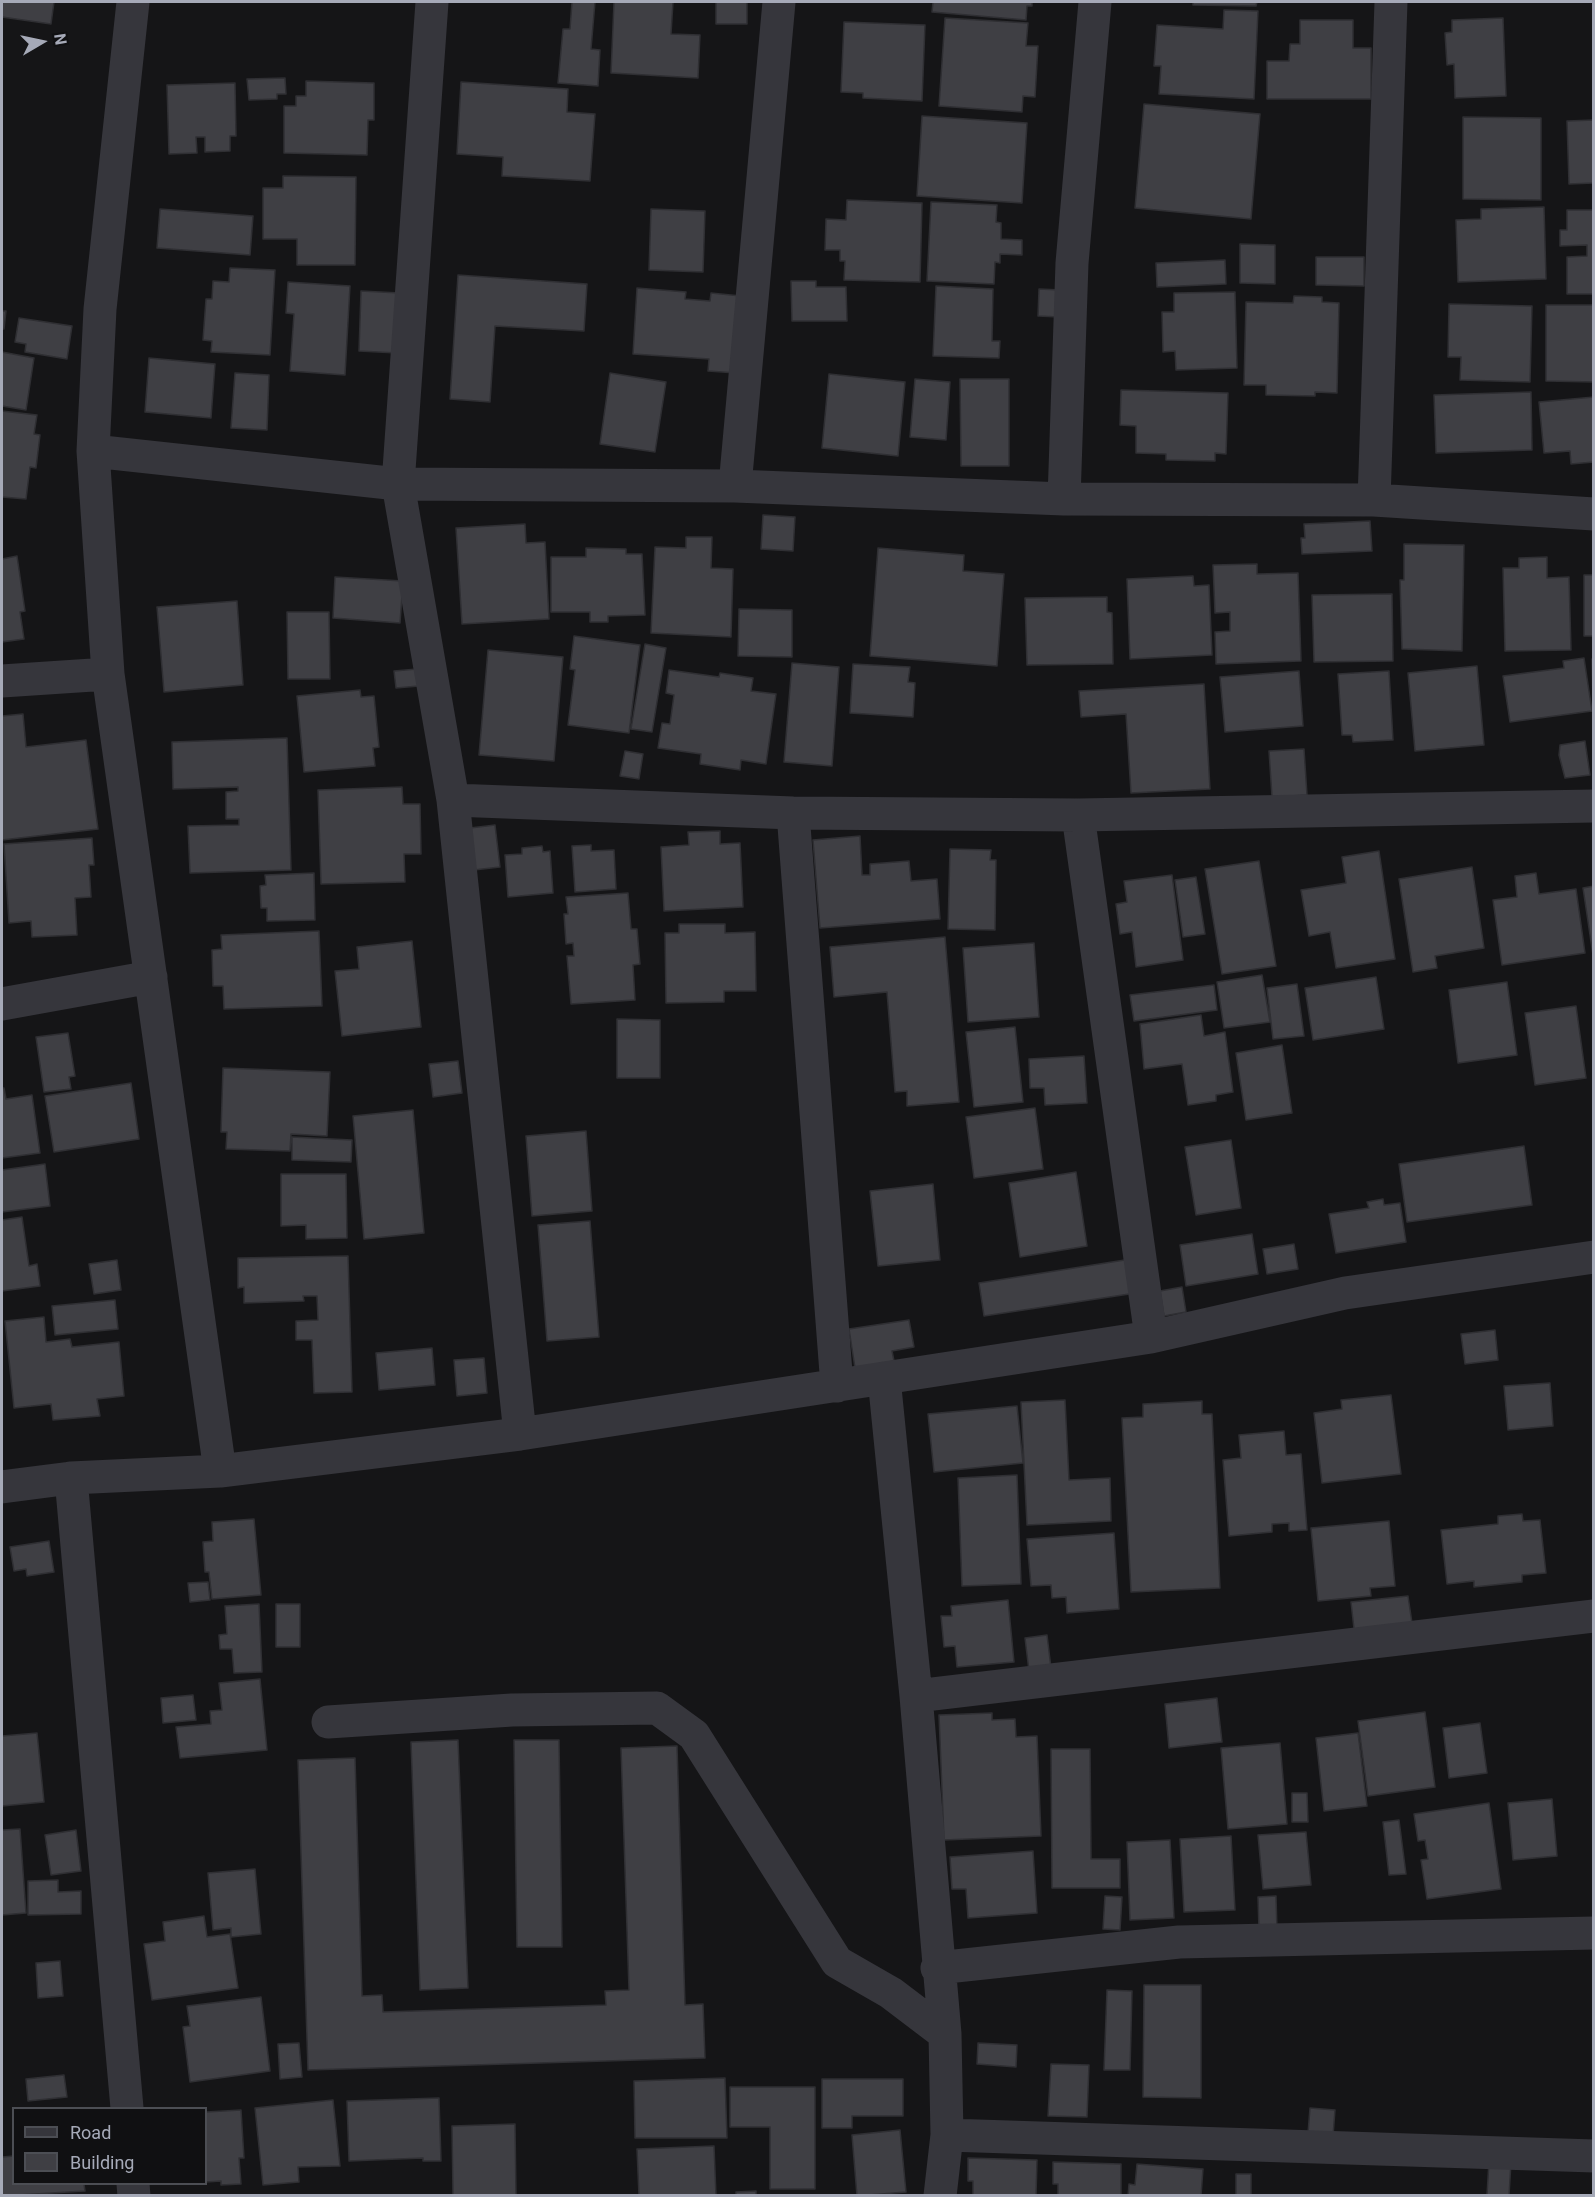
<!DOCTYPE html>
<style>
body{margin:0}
#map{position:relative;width:1595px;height:2197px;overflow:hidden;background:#151517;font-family:Roboto,sans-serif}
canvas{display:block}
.frame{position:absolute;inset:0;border:3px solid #a6aab8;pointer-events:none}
.legend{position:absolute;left:12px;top:2107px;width:195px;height:78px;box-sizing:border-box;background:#101012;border:2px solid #4c4e54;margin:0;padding:8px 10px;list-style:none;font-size:18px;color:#a6aab8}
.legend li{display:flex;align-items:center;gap:12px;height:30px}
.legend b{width:30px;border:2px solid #4c4e54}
.north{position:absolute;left:12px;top:12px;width:60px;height:60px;-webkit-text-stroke:4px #101012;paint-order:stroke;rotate:81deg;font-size:16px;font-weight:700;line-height:24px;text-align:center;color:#a6aab8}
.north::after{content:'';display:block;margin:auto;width:21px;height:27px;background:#a6aab8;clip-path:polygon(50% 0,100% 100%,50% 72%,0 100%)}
</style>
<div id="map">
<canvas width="1595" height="2197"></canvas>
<div class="frame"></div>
<ul class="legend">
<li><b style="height:8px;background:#36363c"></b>Road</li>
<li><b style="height:16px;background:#3f3f44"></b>Building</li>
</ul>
<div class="north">N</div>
</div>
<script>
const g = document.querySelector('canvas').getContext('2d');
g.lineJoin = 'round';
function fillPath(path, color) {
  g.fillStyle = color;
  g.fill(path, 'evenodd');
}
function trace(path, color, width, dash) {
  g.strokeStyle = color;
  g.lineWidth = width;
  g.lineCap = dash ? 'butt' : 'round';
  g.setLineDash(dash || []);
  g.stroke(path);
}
const building = new Path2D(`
 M2,2h52l-3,22 -49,-7z
 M572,2h23l-4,47 9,1 -2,36 -40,-3 5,-54h7z
 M614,2h59l-2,32 29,1 -2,43 -87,-5z
 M716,2h31v22h-31z
 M933,2h99v4h-5l-1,14 -94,-8z
 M1193,2h64l-1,4 -63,-1z
 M1224,10l34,1 -4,88 -95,-5 2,-28h-7l3,-41 66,4z
 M945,18l83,5 -2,23h12l-3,51 -12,-1 -1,16 -83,-6z
 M1503,18l3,78 -51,2 -1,-34 -7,1 -2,-32 7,-1v-12z
 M1300,20h53v28h18v51h-104v-38h22l1,-17h10z
 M844,22l81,3 -3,76 -59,-3v-5l-22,-1z
 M285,78l1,16h-9v5l-28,1 -2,-21z
 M306,81l68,2v37h-6l-1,35 -83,-2v-47h12v-10h10z
 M461,82l107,7 -1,23 28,2 -5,67 -88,-5 1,-19 -46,-3z
 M235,83l1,53h-6v15l-25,1v-15h-9l1,16 -28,1 -2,-69z
 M1144,104l116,10 -9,105 -116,-11z
 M922,116l105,7 -5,80 -105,-7z
 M1463,117l78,1v82l-78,-1z
 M1594,120v63l-25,1 -2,-63z
 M283,176l73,1 -1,88h-58v-26h-34v-51h20z
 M847,200l75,3 -2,79 -76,-2 1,-19h-5v-11h-15l1,-31 20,1z
 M931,202l66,3 -1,17 5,1v16l21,1v15l-22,-1v9l-5,-1 -1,22 -67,-3z
 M1544,207l2,72 -88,3 -2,-62 25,-1v-10z
 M160,209l93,7 -3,39 -93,-7z
 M651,209l54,2 -2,61 -54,-2z
 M1567,210h27v84h-27v-37l20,-1v-11l-27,1v-16h7z
 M1240,244l35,1v39l-35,-1z
 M1316,257h48v29l-48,-1z
 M1225,260l1,24 -69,3 -1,-24z
 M230,268l45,2 -5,85 -59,-3 1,-11 -9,-1 3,-41h6l1,-18 16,1z
 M458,275l129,9 -3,47 -89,-5 -5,76 -40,-3z
 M791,281h25v6h30l1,34h-55z
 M288,282l62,4 -5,89 -55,-4 4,-57 -8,-1z
 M936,286l57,3 -1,52h8l-1,17 -66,-2z
 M637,288l49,4 -1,7 25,2 1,-8 30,3 -5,77 -28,-2 1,-12 -76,-5z
 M1039,289l22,1 -2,27 -21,-1z
 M361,291l39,2 -3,60 -38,-2z
 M1235,292l2,76 -61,2 -1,-19 -12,1 -1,-40h12v-19z
 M1294,296l28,1v5l17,1 -2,90 -22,-1v4l-49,-1v-10h-22l2,-83 47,1z
 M1449,304l83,2 -2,76 -70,-2 1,-23h-13z
 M1546,305h48v77l-48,-1z
 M2,311h4l-2,18h-2z
 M19,318l53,8 -5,33 -42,-7 1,-8 -11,-2z
 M2,352l32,6 -8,52 -24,-4z
 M149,358l66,6 -4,54 -66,-6z
 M235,373l34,2 -2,55 -36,-2z
 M610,373l56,9 -11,70 -55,-8z
 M829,374l76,8 -7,74 -76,-8z
 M915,379l35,3 -4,58 -36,-3z
 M960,379h49v87h-48z
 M1121,390l107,3 -2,61 -11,-1v8l-49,-1v-6l-30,-1v-27l-16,-1z
 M1531,392l1,58 -96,3 -2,-58z
 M1594,397v65l-23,2 -1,-13 -26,2 -5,-51z
 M2,411l35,4 -3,19 6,1 -4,33 -6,-1 -4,32 -24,-2z
 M763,515l32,2 -2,34 -32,-2z
 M1370,521l2,30 -70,3 -1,-16h4l-1,-14z
 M525,524l1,19 19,-1 4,77 -87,5 -6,-96z
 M686,537h26l-1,31 22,1 -2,68 -80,-4 4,-86 31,1z
 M1404,544l60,1 -2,106 -60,-2 -2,-69h4z
 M586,548l40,1v5h16l3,61 -37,1v6h-18v-10h-39v-55h35z
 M878,548l86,7 -1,16 41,3 -7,92 -127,-10z
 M17,556l8,55 -5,1 4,27 -22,3v-83z
 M1547,557v21l22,-1 2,73 -66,1 -2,-83h16v-10z
 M1257,564v10l41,-1 3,88 -85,3 -1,-32 15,-1v-19l-15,1 -2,-48z
 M1584,575h10v61h-10z
 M1193,576l1,10 15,-1 3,70 -82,4 -3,-80z
 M335,577l68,4 -3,42 -67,-5z
 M1392,594l1,67 -79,1 -2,-67z
 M1107,597v15l5,1 1,51 -86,1 -2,-67z
 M237,601l6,84 -79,7 -7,-85z
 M739,609l53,1v47l-54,-1z
 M287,612h42l1,67h-42z
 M574,636l66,9 -11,88 -61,-8 7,-55 -5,-1z
 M645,644l21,4 -14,84 -21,-3z
 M488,650l75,7 -9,104 -75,-6z
 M1584,658l8,53 -82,11 -7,-46 61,-8 -1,-7z
 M1592,659h2v43h-1z
 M792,663l47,4 -7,99 -48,-4z
 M853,664l57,3 -2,15 7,1 -2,34 -63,-4z
 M1477,666l7,79 -69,6 -7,-78z
 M417,669l2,17 -23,2 -2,-17z
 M669,670l50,7 1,-4 33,5 -2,13 25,3 -10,70 -25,-4 -1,10 -40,-6 1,-10 -43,-6 4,-25 8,1 4,-29 -8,-2z
 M1299,671l4,55 -78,6 -5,-55z
 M1389,671l4,69 -40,2 -1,-7h-10l-4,-61z
 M1204,684l6,105 -79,4 -5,-79 -45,3 -2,-26z
 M360,690l1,7 13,-1 5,51 -6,1 2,18 -71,6 -7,-76z
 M23,714l3,33 60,-7 12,89 -96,11v-124z
 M287,738l4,132 -101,3 -2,-47 51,-1v-6h-13v-27l12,-1v-4l-65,2 -1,-47z
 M1585,741l5,34 -25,3 -6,-23 1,-10z
 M1304,749l3,46 -35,2 -3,-46z
 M625,751l18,3 -4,25 -19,-3z
 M402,787l1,17h17l1,50h-17l1,28 -84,2 -3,-94z
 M495,825l5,42 -26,3 -4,-42z
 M720,831v13l20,-1 3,64 -79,4 -3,-64 28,-2 -1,-13z
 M860,836l2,39h8v-11l39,-3 2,20 26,-2 3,40 -120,9 -7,-88z
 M92,838l2,27h-5l2,32 -16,1 2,37 -45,2 -1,-16 -22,2 -5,-79z
 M591,845v6l23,-1 2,39 -41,3 -3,-46z
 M542,846l1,6 7,-1 3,42 -45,4 -3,-42 17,-1v-6z
 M950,849l41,1 -1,10h6l-1,70 -47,-1z
 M1379,851l16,108 -59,9 -6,-36 -21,4 -8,-46 45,-7 -4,-26z
 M1259,861l17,105 -54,8 -17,-105z
 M1472,867l12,81 -49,8 2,12 -24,4 -14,-93z
 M314,873l1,47 -48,1v-13h-6l-1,-22 6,-1 -1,-10z
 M1536,873l3,21 37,-5 9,64 -83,12 -9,-65 24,-3 -2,-21z
 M1172,875l11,85 -47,7 -4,-35 -12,2 -4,-30 11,-2 -3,-21z
 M1196,877l9,57 -22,3 -8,-57z
 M1594,886v76l-11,-74z
 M628,893l3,36h6l3,35 -7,1 2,35 -64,4 -4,-48h7l-1,-13 -7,1 -2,-30h4l-2,-17z
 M679,924h46v9l30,-1 1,59h-32v11l-58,1 -1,-70h14z
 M319,931l3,75 -98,3 -1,-23h-10l-1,-36 10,-1 -1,-14z
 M945,937l14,165 -52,4v-15l-12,1 -8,-100 -53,5 -4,-50z
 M412,941l9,86 -79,9 -7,-65 24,-2 -2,-22z
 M1034,943l5,74 -71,5 -5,-74z
 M1262,975l8,47 -46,6 -7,-46z
 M1376,977l8,52 -71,11 -8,-52z
 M1507,982l10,73 -59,8 -9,-73z
 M1297,984l7,52 -31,3 -6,-51z
 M1214,985l3,25 -83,11 -4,-26z
 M1576,1006l10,72 -51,7 -10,-72z
 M1201,1015l3,21 21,-4 8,60 -17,3v6l-28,4 -6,-41 -38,5 -4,-45z
 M617,1019l43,1v58h-43z
 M1015,1027l8,75 -49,5 -8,-75z
 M68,1033l7,43 -6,1 2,12 -27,3 -8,-55z
 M1282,1045l10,68 -46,7 -10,-67z
 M1084,1056l3,47 -42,2 -1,-17h-14l-1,-29z
 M458,1061l4,32 -29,4 -4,-33z
 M223,1068l107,4 -3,64 -36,-2 -1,17 -64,-2 1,-17h-6z
 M131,1083l8,56 -85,13 -9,-56z
 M2,1088h2l2,11 26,-4 8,58 -38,5z
 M1035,1108l8,61 -69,9 -8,-61z
 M413,1110l11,123 -60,6 -11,-123z
 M586,1131l6,80 -60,5 -6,-80z
 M292,1137l60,3 -1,22 -59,-2z
 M1231,1140l10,68 -45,7 -11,-68z
 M1524,1146l8,59 -125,17 -8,-58z
 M45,1164l5,42 -48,6v-42z
 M1076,1172l11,74 -67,11 -11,-74z
 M281,1174h65l1,64 -41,1v-14l-25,1z
 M933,1184l7,76 -62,6 -8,-75z
 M1383,1199l1,6 16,-2 6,39 -70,11 -7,-39 40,-6 -2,-6z
 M22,1217l7,49 8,-2 3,22 -38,5v-71z
 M590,1221l9,116 -52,4 -9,-116z
 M1252,1234l6,40 -72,12 -6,-41z
 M1294,1244l4,25 -31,5 -4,-25z
 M348,1256l4,136 -38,1 -2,-53h-16v-19l22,-1 -1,-24h-14l1,5 -60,2v-16l-6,1v-30z
 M1131,1259l5,34 -152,23 -5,-33z
 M117,1260l4,30 -27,4 -5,-30z
 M1182,1287l4,25 -22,4 -4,-25z
 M115,1300l3,29 -63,6 -3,-29z
 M44,1317l2,25 24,-3 2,8 47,-5 5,54 -27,3 3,17 -47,4 -2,-16 -37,4 -9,-87z
 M909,1320l5,27 -22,4 2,10 -39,7 -6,-39z
 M1495,1330l3,30 -33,4 -4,-30z
 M432,1348l3,37 -56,5 -3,-37z
 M484,1358l3,35 -30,3 -3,-36z
 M1550,1383l3,43 -45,4 -4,-44z
 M1391,1395l10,79 -79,9 -8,-70 28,-4 -1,-9z
 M1065,1400l4,80 41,-2 1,43 -84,4 -6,-123z
 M1202,1401v13h10l8,174 -89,4 -9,-174 21,-1v-13z
 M1017,1406l6,57 -89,9 -6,-58z
 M1284,1431l2,24 15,-1 6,76 -18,1v-8l-17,1v8l-43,4 -6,-76 18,-2 -2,-23z
 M1017,1475l4,109 -59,2 -4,-108z
 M1522,1514l1,7 17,-1 6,53 -24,2v7l-48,5v-6l-27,3 -6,-54 57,-6v-8z
 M254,1519l7,76 -49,4 -3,-27h-4l-2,-30 10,-1 -1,-19z
 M1389,1521l6,65 -25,2 1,8 -53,5 -7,-73z
 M1114,1533l5,76 -52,4 -1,-16 -14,1 -1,-13 -20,1 -4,-47z
 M49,1541l5,31 -27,4 -1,-7 -12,2 -4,-24z
 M208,1582l2,18 -20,2 -2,-19z
 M1408,1596l4,27 -58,6 -3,-27z
 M1008,1600l6,62 -57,5 -2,-21 -11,1 -3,-31h11l-1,-10z
 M259,1604l3,68 -28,1 -2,-24h-12l-1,-14 8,-1 -2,-28z
 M276,1604h24v43h-24z
 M1047,1635l4,33 -22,3 -4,-33z
 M260,1679l7,71 -87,8 -4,-31 35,-3 -1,-13 12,-1 -3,-27z
 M193,1695l3,25 -33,3 -2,-25z
 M1217,1698l5,44 -53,6 -4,-44z
 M1425,1712l10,75 -67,9 -10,-75z
 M992,1713v7l23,-1 1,18 21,-1 4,100 -97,4 -5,-125z
 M1480,1723l7,50 -38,5 -6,-50z
 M37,1733l7,69 -42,4v-70z
 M1358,1733l9,73 -43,5 -8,-73z
 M458,1740l10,248 -48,2 -9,-248z
 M514,1740h45l3,207h-45z
 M1280,1743l7,81 -59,5 -7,-81z
 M677,1746l8,259 18,-1 2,54 -397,12 -10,-310 57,-2 7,238 20,-1 1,17 223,-7 -1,-14 24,-1 -8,-242z
 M1051,1749h39l1,110h29v29h-68z
 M1292,1793h15l1,29h-16z
 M1552,1799l5,57 -44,4 -5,-57z
 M1489,1803l12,86 -74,10 -6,-39 7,-1 -3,-19 -7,1 -4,-27z
 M1399,1820l7,54 -17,1 -6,-53z
 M20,1829l6,84 -24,2v-85z
 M76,1830l5,41 -30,4 -6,-40z
 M1306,1832l5,53 -48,4 -5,-54z
 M1231,1836l4,74 -51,2 -4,-73z
 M1170,1840l4,78 -44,2 -3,-78z
 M1033,1851l4,62 -69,5 -2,-29h-14l-2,-32z
 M255,1869l6,65 -30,3v-9l-18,2 -5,-57z
 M58,1880v12l23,-1v23l-53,1v-34z
 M1105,1896l17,1 -2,33 -17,-1z
 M1276,1896l1,35h-18l-1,-34z
 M204,1916l3,21 23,-3 8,54 -86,12 -8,-56 21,-3 -2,-19z
 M60,1961l3,35 -25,2 -2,-35z
 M1144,1985h57v113l-58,-1z
 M1107,1990l25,1 -2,79h-26z
 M261,1997l9,74 -80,11 -7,-55 7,-1 -3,-20z
 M299,2043l3,34 -22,2 -2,-35z
 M978,2043l39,2 -1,22 -39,-3z
 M1051,2064l38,1 -2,52 -39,-1z
 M64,2075l3,22 -39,4 -2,-22z
 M725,2078l2,60h-92l-1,-57z
 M822,2079h81v37h-51v12h-30z
 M730,2087h85v102h-45v-62h-40z
 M439,2098l2,63h-18v-3l-74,3 -2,-60z
 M333,2100l7,66 -42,1 1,15 -36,3 -8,-77z
 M1310,2108l25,2 -2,26 -25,-3z
 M241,2110l3,48h-5l2,26 -20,1v-4l-15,1v-70z
 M515,2124l1,72h-63l-1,-70z
 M900,2130l6,62 -49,4 -5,-61z
 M714,2146l2,50h-77l-2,-47z
 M14,2156v28h70l1,7 -83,5v-39z
 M968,2158l69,2 -1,36h-63v-15h-5z
 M1489,2161l22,1 -2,34 -22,-1z
 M1053,2162l68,2v32h-63v-12h-5z
 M1137,2164l66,5 -2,27h-73l1,-12 6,1z
 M1236,2174h15v22h-15z
 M756,2191v5h-20v-4z`);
const minor = new Path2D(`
 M133,2l-33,307 -7,142 15,223 112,797
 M432,2l-34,482 55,316 67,634
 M93,451l305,33 337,2 329,13 310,1 220,14
 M735,486l44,-484
 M1064,499l8,-236 23,-261
 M1374,500l17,-498
 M2,681l106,-7
 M453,800l340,13 285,2 516,-9
 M793,813l44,573
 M1078,815l73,522
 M2,1004l149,-27
 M884,1378l32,318 29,338 2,101 -7,61
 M71,1478l56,630
 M2,1487l69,-9 149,-7 300,-37 631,-97 194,-44 249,-36
 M916,1696l678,-80
 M328,1722l184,-12 145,-2 37,27 143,227 54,31 54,41
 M937,1968l242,-26 415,-9
 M947,2135l647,21
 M133,2184l1,12`);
fillPath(building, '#3f3f44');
trace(building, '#2f2f33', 1.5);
trace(minor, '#36363c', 33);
</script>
